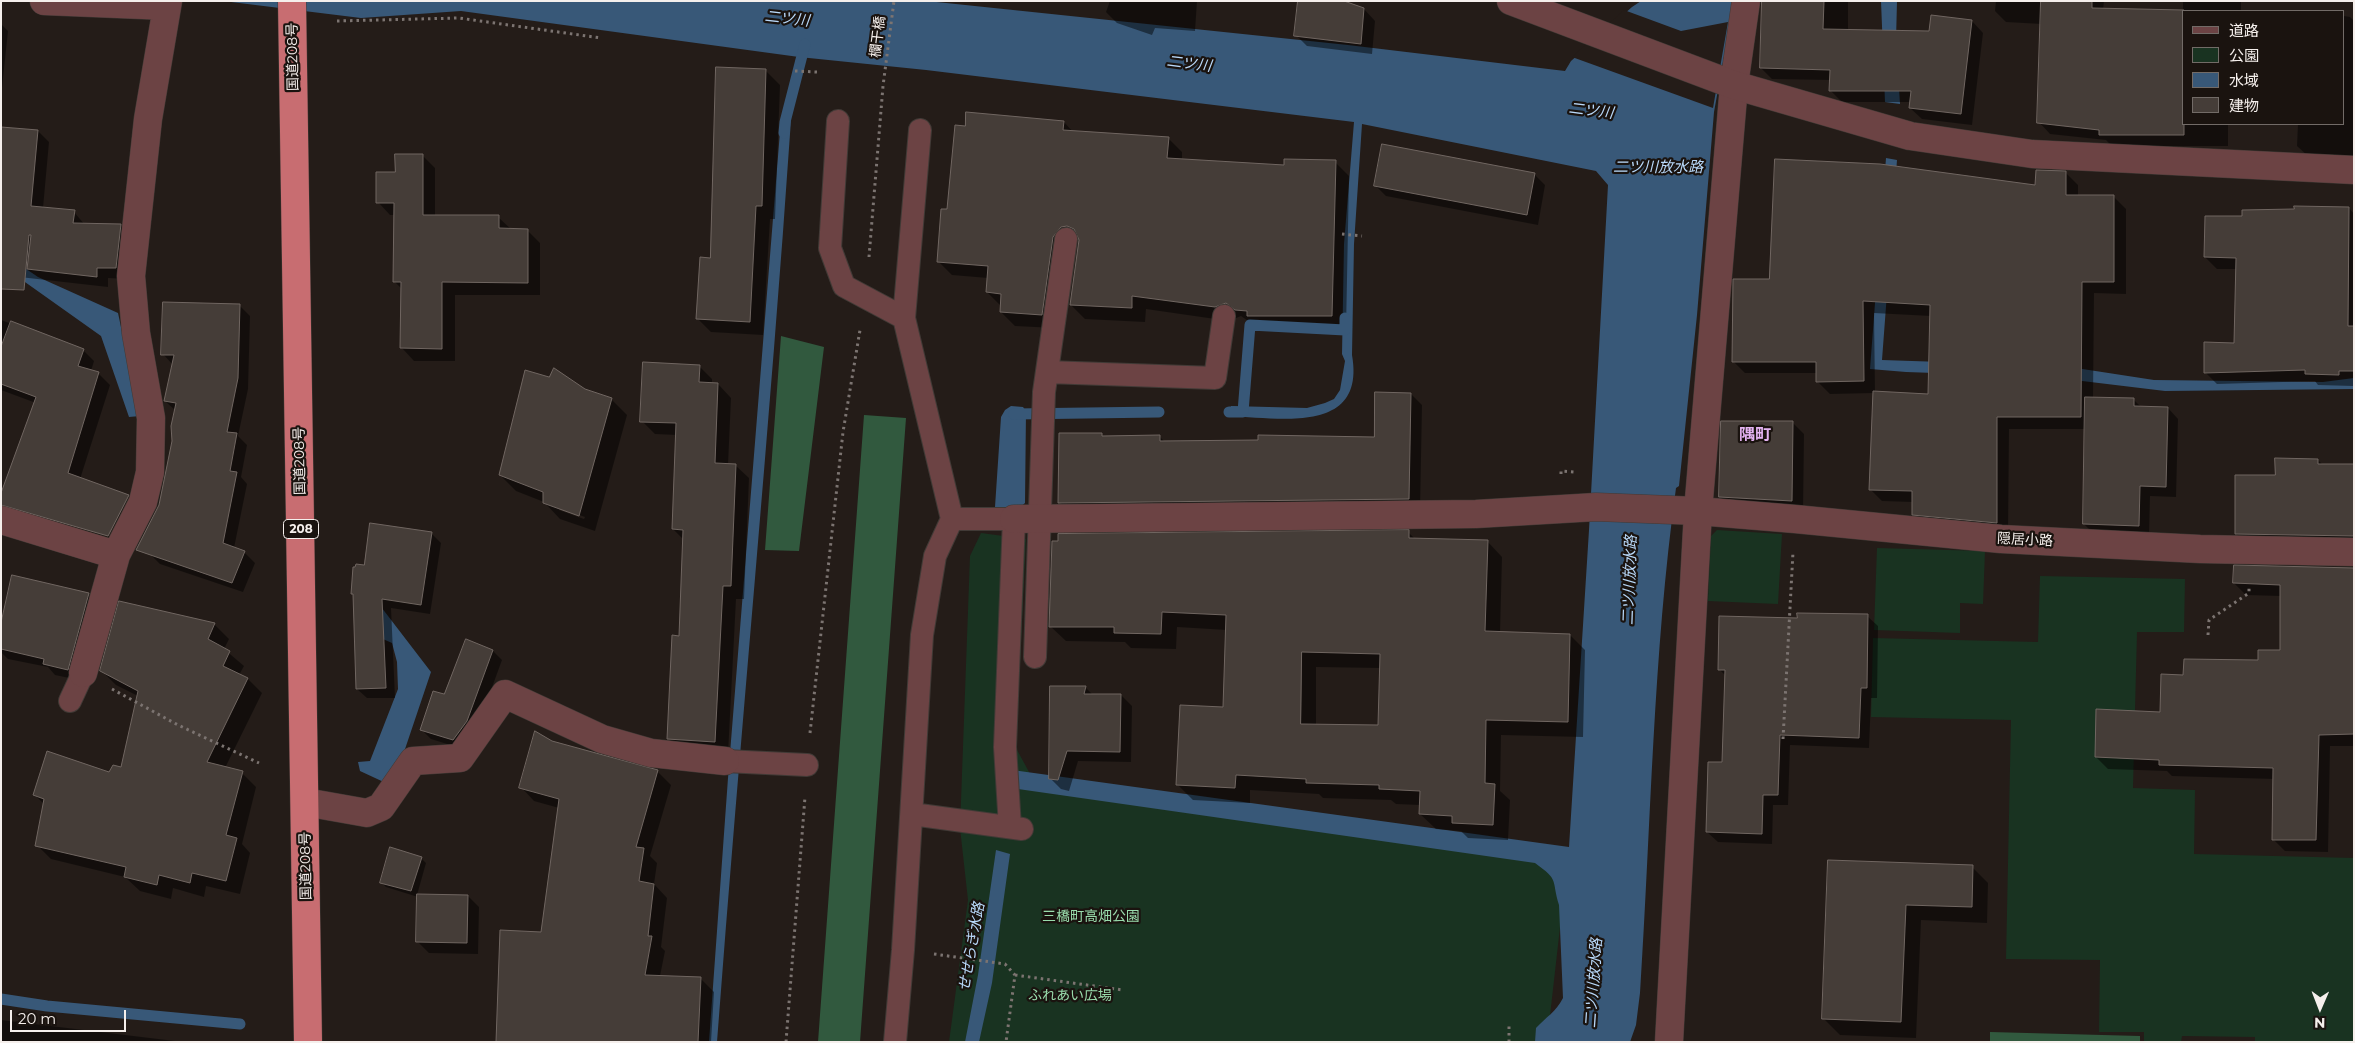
<!DOCTYPE html>
<meta charset="utf-8">
<style>
body{margin:0}
#map{position:relative;width:2355px;height:1043px;overflow:hidden;background:#241c18;font-family:Montserrat,"Noto Sans JP",sans-serif}
canvas{display:block}
.frame{position:absolute;inset:0;border:2px solid #f5efec;pointer-events:none}
.legend{position:absolute;left:2182px;top:10px;width:162px;height:115px;box-sizing:border-box;background:#1a130f;border:1px solid #726b67;margin:0;padding:6px 9px;list-style:none;font-size:15px;color:#f5efec}
.legend li{display:flex;align-items:center;gap:10px;height:25px}
.legend b{width:25px;border:1px solid #726b67}
.north{position:absolute;left:2295px;top:983px;width:50px;height:50px;-webkit-text-stroke:4px #1a130f;paint-order:stroke;rotate:181deg;font-size:14px;font-weight:700;line-height:20px;text-align:center;color:#f5efec}
.north::after{content:'';display:block;margin:auto;width:18px;height:22px;background:#f5efec;clip-path:polygon(50% 0,100% 100%,50% 72%,0 100%)}
.scale{position:absolute;left:10px;top:1010px;width:116px;height:22px;box-sizing:border-box;border:2px solid #f5efec;border-top:0;padding-left:6px;font-size:15px;line-height:18px;white-space:nowrap;color:#f5efec;-webkit-text-stroke:4px #1a130f;paint-order:stroke}
</style>
<div id="map">
<canvas width="2355" height="1043"></canvas>
<div class="frame"></div>
<ul class="legend">
<li><b style="height:6px;background:#6c4344"></b>道路</li>
<li><b style="height:14px;background:#193321"></b>公園</li>
<li><b style="height:14px;background:#385878"></b>水域</li>
<li><b style="height:14px;background:#453d38"></b>建物</li>
</ul>
<div class="north">N</div>
<div class="scale">20 m</div>
</div>
<script>
const g = document.querySelector('canvas').getContext('2d');
g.lineJoin = 'round';
function fillPath(path, color) {
  g.fillStyle = color;
  g.fill(path, 'evenodd');
}
function trace(path, color, width, dash) {
  g.strokeStyle = color;
  g.lineWidth = width;
  g.lineCap = dash ? 'butt' : 'round';
  g.setLineDash(dash || []);
  g.stroke(path);
}
function write(font, color, halo, rows, align = 'center') {
  g.font = font + ' Montserrat,"Noto Sans JP",sans-serif';
  g.lineWidth = 4.5;
  g.setLineDash([]);
  g.textBaseline = 'middle';
  g.strokeStyle = halo;
  g.fillStyle = color;
  for (const [text, x, y, turn = 0] of rows) {
    g.save();
    g.translate(x, y);
    g.rotate((+turn || 0) * Math.PI / 180);
    g.textAlign = isNaN(turn) ? turn : align;
    if (halo) g.strokeText(text, 0, 0);
    g.fillText(text, 0, 0);
    g.restore();
  }
}
const green = new Path2D(`
 M1717,530l65,4 -4,70 -70,-3 3,-65z
 M981,533l45,6 -10,209 19,35 532,83 -20,176h-598l19,-142 -8,-72 10,-272z
 M1877,548l108,3 -2,53 -23,-1v30l-86,-3z
 M2040,576l145,3 -1,53h-47l-4,156 62,2 -1,64 160,4v184h-99v-5l-73,-1 -1,6h-37v-10h-45l1,-72 -94,-1 5,-239 -140,-3 2,-79 165,4z`);
const forest = new Path2D(`
 M781,336l43,11 -25,204 -34,-1z
 M864,415l42,3 -46,624h-42z
 M1990,1032l150,4v6h-150z`);
const water = new Path2D(`
 M223,1h704l421,44 217,26 6,-10 61,-54 9,-6h93l-20,111 -17,203 -18,171 -3,2c-23,167 -25,337 -36,505l-4,32 -6,17h-95l1,-14c10,-11 20,-16 27,-30l-4,-93c-8,-26 1,-24 -24,-42l-517,-74 -13,-20 564,78 20,-317 19,-345 -12,-14 -234,-47 -8,120 -2,111c14,80 -73,63 -123,61l2,-10 76,2 18,-5 9,-4 6,-9 5,-29 -3,-7 2,-110 10,-122 -428,-52 -127,-13 -338,-46 -100,7z
 M1881,1h16l-1,40 4,63 -15,-2z
 M781,119l10,1c-21,308 -51,614 -74,922h-8l19,-264z
 M1886,158l11,2 -15,200 181,6 91,14 169,2 31,-4v11l-189,2 -116,-14 -143,-5 -36,-3z
 M1,252l37,25 80,36 22,103 -11,1 -28,-81 -100,-71z
 M1011,406l12,1 3,4 -1,92 -8,7 -22,-3 6,-90 4,-7z
 M375,599l56,73 -28,83 -15,29 -28,-13 -2,-9 12,-1 28,-72 -1,-27 -5,-19 -32,-14z
 M996,850l14,4 -18,129 -13,59h-14l13,-67z`);
const pier = new Path2D(`
 M1624,10l57,21 47,-9 -15,86 -141,-51z`);
const shadow = new Path2D(`
 M1110,1h87l-2,30 -40,-3 -3,7 -35,-12 -11,-11z
 M1763,1h85v30l82,1 42,-11 11,12 -11,92 -50,-6 -12,-11 1,-6h-69l-11,-11v-11l-59,-1 -11,-11z
 M1996,1h108l-1,9 80,1v-10h58v10h-57v113h44v22h-116l-6,-6 -56,-6 -11,-12 3,-98 -36,-2 -11,-11z
 M1364,9l11,12 -3,33 -65,-8 -11,-11z
 M2344,16l6,1 4,4v138l-45,-2 -12,-11 1,-22h46z
 M1,24l7,7 -7,66z
 M766,71l14,14 -5,134h-5l-7,116 -52,-3 -14,-14 14,-59z
 M1064,122l9,10 95,6 14,14v8l103,6 50,-4 14,14 -3,154 -83,-1 -6,-5 -6,-1 -10,-7 -12,5 -83,-12 -1,13 -60,-3 -14,-14 9,-65 -5,1 -20,87 -40,-2 -14,-14v-6l-14,-14 1,-14 -36,-3 -14,-14 10,-50z
 M38,131l11,11 -6,66 31,4 11,13h35l11,11 -4,43 -19,-1v9l-106,-12z
 M422,155l13,13v48l63,1 14,13h15l13,13v52h-85v66h-41l-12,-13 1,-58 -9,-9 1,-66h-5l-12,-13 18,-29z
 M2066,173l12,12v11l36,1 12,12v85l-32,-1 -1,105 41,2 7,7 27,1 10,11 -2,78 -26,-1 -1,40 -54,-1 -11,-11 2,-95h-77l-1,105 -83,-8 -12,-12v-12l-31,-1 -12,-12 4,-96 -44,1 -13,-13v-8h-72l-12,-12 37,-81 267,-93zM1874,313l57,3 -2,80 -54,-3z
 M1534,174l11,11 -7,40 -152,-29 -11,-11z
 M2349,208l5,6v172l-36,-1 -3,-4 -98,3 -12,-12 30,-28 2,-75h-20l-12,-12 39,-40z
 M239,305l11,11 -2,73 -10,47 9,9 -6,32 6,7 -13,64 10,4 11,11 -12,29 -83,-28 -11,-11 24,-112 3,-30 -11,-10 8,-36 -10,-11z
 M1,320l82,30 11,11 -3,10 8,3 11,11 -36,113 -38,-95 -35,-13z
 M699,366l13,13v5h6l13,14 -3,67h7l14,13 -5,121h-8l-8,155 -46,-2 -13,-13 12,-102 3,-97 -11,-11 4,-94 -22,-1 -13,-13z
 M584,390l27,9 16,16 -32,116 -35,-12 -16,-17 -28,-11 -16,-16zM559,508l26,9 -1,2 -25,-9z
 M1411,394l11,11 -2,105 -350,3 -11,-11 42,-68 3,3h56l6,6 209,-5z
 M1793,423l11,11 -1,78 -72,-4 -11,-11z
 M2318,460l5,5 31,1v81l-106,-2 -12,-11 41,-58z
 M1408,532l8,8 71,1 15,16 -2,76 70,2 15,15 -2,87 -82,-2 -1,56 10,9 -2,40 -40,-2 -7,-7 -25,-2 -16,-15v-9l-24,-1 -5,-4 -68,-2 -4,-4 -69,-4v13l-57,-3 -15,-15 46,-76 3,-79 -50,-3 -1,22 -45,-1 -6,-6 -59,-1 -16,-15zM1316,667l65,1 -2,58 -63,-1z
 M431,533l10,10 -11,71 -39,-6 4,90h-28l-10,-9 8,-123z
 M2354,569v177h-24l-2,106 -43,-1 -12,-12 1,-60 -102,-3 -5,-5 -59,-2 -12,-12 66,-44 23,-37 74,-15 22,-9v-56l-35,-1 -12,-12z
 M88,595l11,11 -20,74 -24,-5 -7,-8 -40,-8 -7,-7v-24z
 M120,602l94,22 15,15 -5,10 20,17 -5,9 9,4 14,14 -37,75 17,5 14,14 -14,57 8,9 -10,41 -34,-8 -2,11 -31,-9 -2,11 -31,-8 -15,-14 -74,-18 -14,-14 8,-40 -11,-11 76,-20 12,-6 16,-72 -22,-11 -15,-15z
 M1867,616l11,10 -1,72h-6l-2,50 -79,-3 -2,60h-15l-1,39 -54,-2 -11,-10 16,-69 3,-87 -7,-7 80,-50z
 M467,640l26,11 9,9 -26,71 -13,18 -32,-10 -9,-9 22,-34z
 M1086,688l7,7h28l11,11 -1,56 -53,-1 -9,30 -8,-2 -11,-11z
 M551,742l106,29 14,14 -21,71 7,7 -3,21 13,14 -6,49 4,4 -5,25 40,2 14,14 -3,50h-214l45,-109 17,-125 -25,-7 -13,-14z
 M421,858l5,5 -9,32 51,1 11,11 -1,47 -49,-1 -11,-11v-45l-32,-10 -5,-5z
 M1829,861l143,6 16,16 -1,40 -66,-3 -5,118 -76,-3 -16,-16z
 M1,1020l182,22h-182z`);
const stream = new Path2D(`
 M784,133l1,-11 20,-78
 M1229,412h14l7,-87 95,5v-12
 M1014,414l145,-2
 M1,999l46,7 193,18`);
const building = new Path2D(`
 M1298,1h46l20,7 -3,36 -67,-8z
 M1762,1h62l-1,28 106,2 2,-16 41,5 -11,94 -52,-6 2,-17h-82l1,-21 -70,-2z
 M2041,1h51v7l92,2v125h-85v-5l-62,-7z
 M716,67l50,2 -4,137h-6l-6,116 -54,-3 4,-62 10,1z
 M966,112l98,9 -1,9 106,7 -2,21 117,7v-6l52,1 -4,156h-85v-5l-12,-1 -9,-7 -11,4 -83,-11v12l-62,-3 9,-65 -5,-11 -7,-3 -6,1 -8,10 -11,78 -42,-3 1,-18 -15,-2 2,-26 -51,-4 4,-53h6l8,-84 10,1z
 M1,127l37,3 -7,76 44,4 -2,13 48,1 -5,44h-19v9l-70,-8 4,-34h-2l-5,55 -23,-1z
 M1382,144l153,29 -8,42 -153,-29z
 M395,154h28v61h76v13l29,1v54l-86,-1v67l-42,-1 1,-66h-8l1,-79h-18v-31h19z
 M1775,159l105,5 155,21 1,-15 30,1v24h48v87h-32l-1,135h-84v106l-85,-8v-24l-43,-1 4,-99 55,3 2,-89 -67,-4 1,80 -48,1v-20h-84l1,-83h36z
 M2294,206l55,1 -1,119h6v45h-15v4l-34,-1v-4l-101,3v-31l30,1 2,-85 -32,-1 1,-41h37v-6l52,-1z
 M163,302l77,2 -2,74 -11,54 10,1 -7,38 7,1 -14,71 22,8 -13,32 -96,-33 23,-45 13,-64 -1,-15 5,-23 -12,-2 10,-46h-13z
 M11,321l73,28 -6,17 21,6 -31,101 61,22 -21,41 -107,-31v-12l35,-96 -35,-13v-37z
 M643,362l57,3 -1,17 19,1 -3,80 21,1 -5,122h-8l-8,156 -48,-3 5,-104 7,1 4,-106 -11,-1 4,-106 -36,-1z
 M554,368l31,21 27,9 -33,118 -36,-13v-11l-44,-17 26,-105 24,7z
 M1375,392l36,1 -2,106 -351,4 1,-70h43v3l58,-1v6l98,-1v-5l116,2z
 M2085,397l49,1v8l34,1 -2,80 -26,-1 -1,40 -56,-2z
 M1721,421h72l-1,80 -73,-4z
 M2275,458l43,1v5h36v72l-119,-2v-59h40z
 M370,523l62,9 -11,73 -39,-6 4,89 -30,1 -3,-95h-2l2,-27h2l1,-3 8,1z
 M1409,530v8l79,2 -3,91 85,3 -2,88 -82,-2 -1,63 10,1 -2,41 -41,-2v-7l-33,-2 1,-23 -41,-2v-4l-73,-2v-4l-70,-4 -1,13 -59,-3 4,-80 43,2 3,-92 -64,-3 -1,22 -47,-1v-6h-65l3,-86h6v-7zM1302,652l78,2 -2,71 -77,-1z
 M2234,565l120,3v166l-35,1 -3,105h-44l1,-72 -114,-3v-5l-64,-3 1,-48 64,3 1,-38 22,1 1,-16 74,1v-10h22v-65l-47,-2z
 M12,575l77,18 -21,77 -25,-6 1,-5 -43,-10v-26z
 M119,601l96,22 -7,16 22,12 -7,15 25,12 -41,84 36,9 -17,64 11,3 -11,43 -34,-8 -2,10 -31,-8 -2,10 -33,-8 2,-10 -91,-21 9,-47 -11,-4 14,-44 62,21 4,-7 8,2 17,-76 -38,-20z
 M1797,613l71,1 -1,74h-6l-2,50 -79,-3 -2,60h-15l-1,39 -56,-2 2,-70h14l3,-92h-7l1,-54 78,2z
 M466,639l27,11 -26,71 -14,19 -33,-10 13,-39 11,3z
 M1050,686h36l-2,8h37l-1,58 -53,-1 -9,29 -9,-1z
 M535,731l17,10 106,29 -22,77 8,1 -5,33 15,3 -6,52h4l-7,39 56,2 -3,65h-202l4,-112 41,2 18,-133 -40,-11z
 M390,847l32,10 -11,34 -31,-8z
 M1828,860l145,5 -1,42 -66,-2 -5,117 -79,-3z
 M417,894l51,1 -1,48 -51,-1z`);
const path = new Path2D(`
 M337,21l122,-3 142,20
 M795,71l22,1
 M1342,234l20,2
 M869,257l14,-171 11,-85
 M1561,474v-3l13,1
 M2208,635l1,-15 40,-27v-8
 M112,689l66,36 81,38
 M810,733l33,-301 17,-102
 M1783,739l10,-187
 M934,954l71,10 10,11 -9,67
 M1015,975l108,15
 M786,1042l19,-245
 M1509,1042v-16`);
const service = new Path2D(`
 M838,121l-8,127 14,38 60,32
 M920,130l-16,188 48,201h62l-9,228 5,80
 M1047,372l168,6 9,-62
 M1035,657l9,-265 22,-153
 M70,701l13,-28
 M725,761l82,4
 M912,814l110,15
 M895,1042l8,-92 19,-315 13,-79 17,-37`);
const minor = new Path2D(`
 M44,1l123,5
 M1014,519l462,-5 120,-7 102,4 97,8 206,20 199,10 154,3
 M1,520l115,35
 M83,673l33,-118 27,-53 7,-30 1,-54 -15,-85 -5,-57 17,-157 20,-118
 M305,802l62,11 14,-6 32,-46 47,-3 45,-64 97,45 49,14 74,8
 M1669,1042l29,-531 36,-426 12,-84`);
const tertiary = new Path2D(`
 M1511,1l223,84 176,51 122,18 322,16`);
const trunk = new Path2D(`
 M292,1l16,1041`);
const shields = [
 [301,529,35]
];
const shieldNames = [
 ["208",301,529]
];
const streetNames = [
 ["欄干橋",878,37,-83],
 ["国道208号",293,57,-91],
 ["国道208号",300,461,-91],
 ["隠居小路",2025,540,3],
 ["国道208号",306,866,-91]
];
const parkNames = [
 ["三橋町高畑公園",1091,917],
 ["ふれあい広場",1070,996]
];
const waterNames = [
 ["二ツ川",787,19,6],
 ["二ツ川",1189,64,7],
 ["二ツ川",1591,111,7],
 ["二ツ川放水路",1658,168],
 ["二ツ川放水路",1630,580,-88],
 ["せせらぎ水路",972,947,-80],
 ["二ツ川放水路",1594,983,-86]
];
const quarterNames = [
 ["隅町",1755,435]
];
fillPath(green, '#193321');
fillPath(forest, '#31593e');
fillPath(water, '#385878');
fillPath(pier, '#241c18');
fillPath(shadow, '#0007');
trace(stream, '#385878', 11);
fillPath(building, '#453d38');
trace(building, '#706661', 1);
trace(service, '#413a36', 24);
trace(minor, '#413a36', 29);
trace(tertiary, '#413a36', 29);
trace(trunk, '#413a36', 29);
trace(path, '#7c7471', 3, [2.5, 4]);
trace(service, '#6c4344', 22);
trace(minor, '#6c4344', 28);
trace(tertiary, '#6c4344', 28);
trace(trunk, '#c86d71', 28);
for (const [x, y, w] of shields) {
  const box = new Path2D();
  box.roundRect(x - w / 2, y - 9.5, w, 19, 4);
  g.fillStyle = '#1a130f';
  g.fill(box);
  trace(box, '#f5efec', 1);
}
write('bold 12px', '#f5efec', null, shieldNames);
write('14px', '#f5efec', '#1a130f', streetNames);
write('14px', '#99dcac', '#1a130f', parkNames);
write('italic 15px', '#b9d9fa', '#1a130f', waterNames);
write('bold 16px', '#e5b4f3', '#1a130f', quarterNames);
</script>
